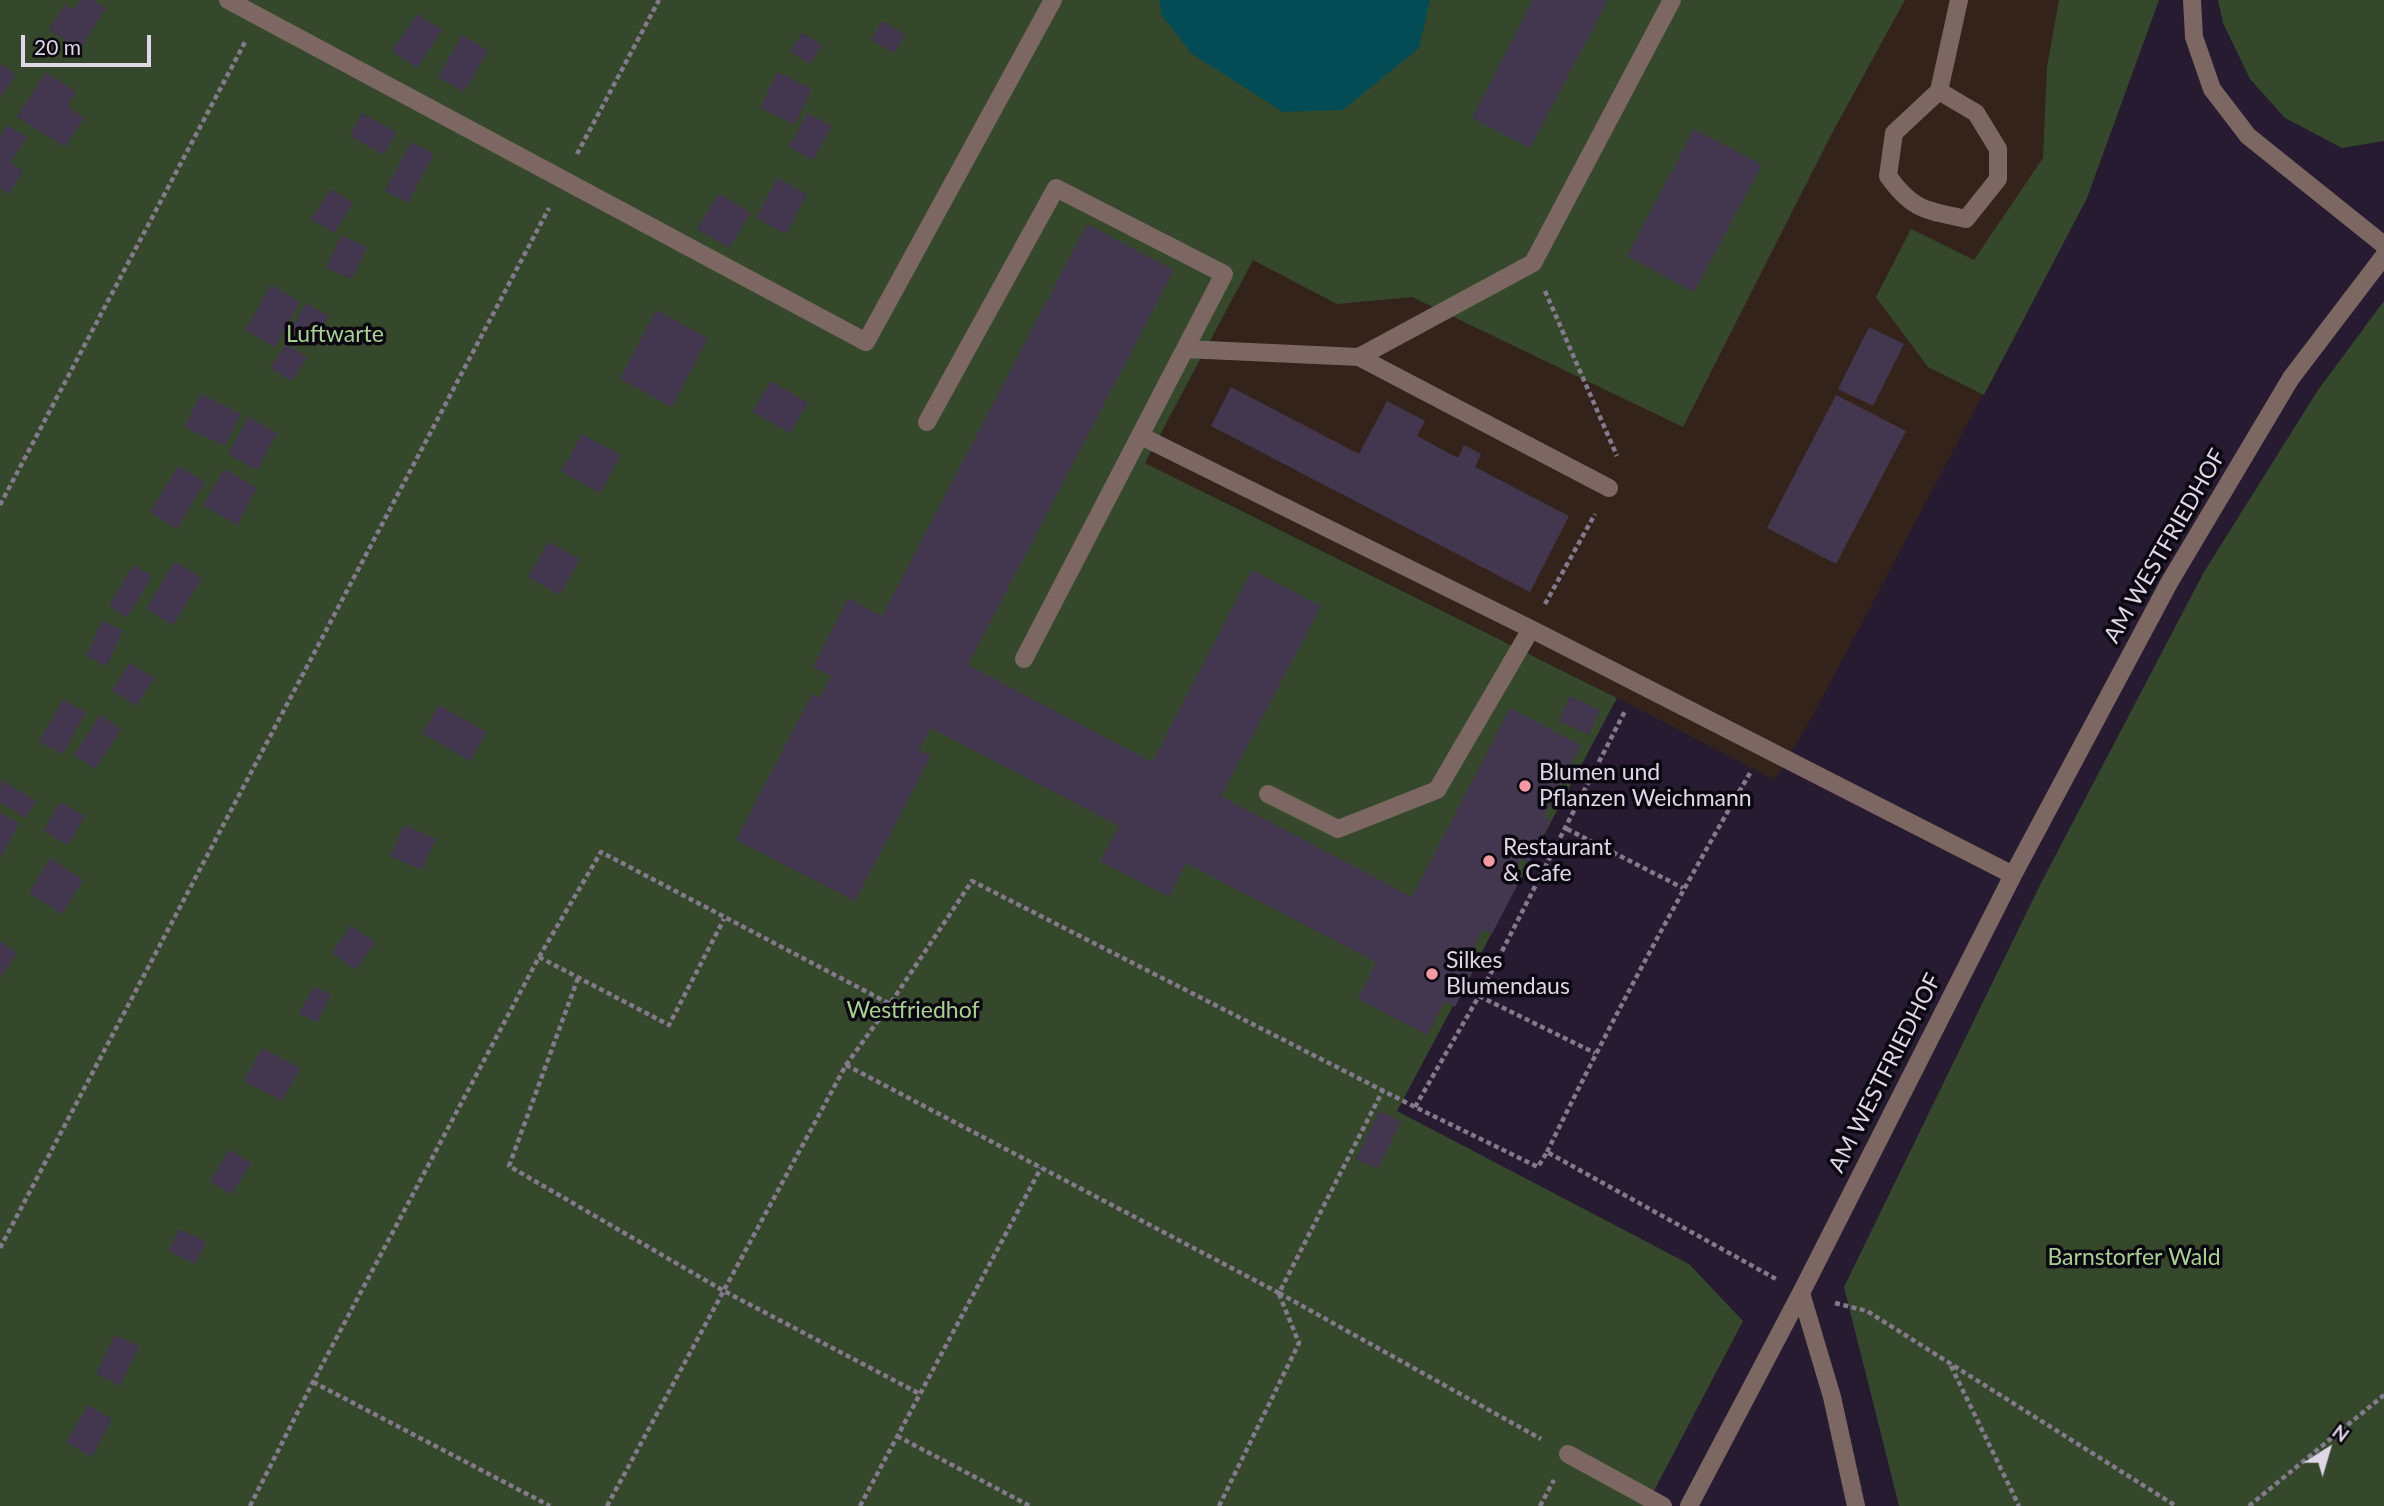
<!DOCTYPE html>
<style>
body{margin:0}
#map{position:relative;width:2384px;height:1506px;overflow:hidden;background:#261b30;font-family:Lato,sans-serif}
canvas{display:block}
.north{position:absolute;left:2293px;top:1415px;width:70px;height:70px;-webkit-text-stroke:5px #0c0811;paint-order:stroke;rotate:37deg;font-size:19px;font-weight:700;line-height:28px;text-align:center;color:#ded8e6}
.north::after{content:'';display:block;margin:auto;width:24px;height:32px;background:#ded8e6;clip-path:polygon(50% 0,100% 100%,50% 72%,0 100%)}
.scale{position:absolute;left:21px;top:35px;width:130px;height:32px;box-sizing:border-box;border:4px solid #ded8e6;border-top:0;padding-left:9px;font-size:21px;line-height:24px;white-space:nowrap;color:#ded8e6;-webkit-text-stroke:5px #0c0811;paint-order:stroke}
</style>
<div id="map">
<canvas width="2384" height="1506"></canvas>
<div class="north">N</div>
<div class="scale">20 m</div>
</div>
<script>
const g = document.querySelector('canvas').getContext('2d');
g.lineJoin = 'round';
function fillPath(path, color) {
  g.fillStyle = color;
  g.fill(path, 'evenodd');
}
function trace(path, color, width, dash) {
  g.strokeStyle = color;
  g.lineWidth = width;
  g.lineCap = dash ? 'butt' : 'round';
  g.setLineDash(dash || []);
  g.stroke(path);
}
function write(font, color, halo, rows, align = 'center') {
  g.font = font + ' Lato,sans-serif';
  g.lineWidth = 7;
  g.setLineDash([]);
  g.textBaseline = 'middle';
  g.strokeStyle = halo;
  g.fillStyle = color;
  for (const [text, x, y, turn = 0] of rows) {
    g.save();
    g.translate(x, y);
    g.rotate((+turn || 0) * Math.PI / 180);
    g.textAlign = isNaN(turn) ? turn : align;
    if (halo) g.strokeText(text, 0, 0);
    g.fillText(text, 0, 0);
    g.restore();
  }
}
const commercial = new Path2D(`
 M1071,0h1088l-72,198 -275,519 -37,63 -158,-82 -472,-234 10,-22z`);
const green = new Path2D(`
 M0,0h1905l-73,133 -149,294 -271,-130 -75,7 -84,-44 -108,203 472,235 -220,413 292,153 54,57 -97,185h-1646z
 M2059,0h100l-72,198 -103,197 -56,-28 -52,-70 35,-68 63,31 69,-102 4,-91z
 M2218,0h166v141l-42,7 -57,-30 -35,-39 -27,-56z
 M2384,301v1205h-485l-55,-219 197,-404 163,-311 114,-182z`);
const water = new Path2D(`
 M1159,0h271l-11,48 -76,62 -60,2 -91,-58 -30,-38z`);
const building = new Path2D(`
 M80,0h13l13,8 -26,42 -31,-20 16,-26 9,6z
 M1533,0h75l-78,148 -58,-30z
 M417,14l25,16 -25,38 -25,-17z
 M882,21l23,13 -11,19 -23,-13z
 M802,33l20,12 -12,19 -20,-12z
 M462,35l26,16 -24,41 -26,-15z
 M0,64l16,10 -16,25z
 M46,72l30,20 -9,14 17,12 -19,29 -48,-30z
 M777,72l35,17 -17,36 -35,-17z
 M362,113l34,19 -12,23 -34,-19z
 M807,113l25,13 -19,34 -24,-13z
 M7,125l20,12 -17,26 13,8 -14,23 -9,-6v-51z
 M1694,129l68,36 -68,127 -67,-36z
 M411,142l23,12 -26,49 -23,-12z
 M777,178l30,16 -21,40 -30,-16z
 M331,189l22,14 -19,30 -23,-14z
 M719,193l32,20 -22,35 -32,-19z
 M1087,224l87,46 -206,395 184,97 100,-192 69,36 -100,190 191,101 98,-189 71,37 -37,71 7,4 -22,43 -8,-4 -12,22 8,4 -25,49 -9,-5 -19,38 9,4 -18,36 -10,-6 -18,34 -69,-36 18,-37 -190,-99 -17,34 -69,-36 19,-35 -188,-98 -12,22 12,6 -76,145 -119,-61 76,-146 8,4 11,-22 -18,-9 35,-69 34,18z
 M341,235l26,12 -15,32 -26,-11z
 M271,285l29,17 -25,45 -30,-17z
 M306,303l23,13 -15,27 -23,-13z
 M656,310l52,28 -36,69 -52,-28z
 M1869,327l35,17 -31,62 -35,-17z
 M286,344l21,13 -15,24 -22,-13z
 M771,381l37,22 -18,30 -38,-21z
 M1231,387l128,67 28,-53 38,20 -8,15 41,22 6,-13 17,9 -6,13 94,49 -39,76 -319,-166z
 M201,394l40,20 -16,32 -41,-19z
 M1836,395l70,36 -70,133 -69,-36z
 M248,417l29,16 -20,37 -29,-16z
 M582,434l39,21 -21,38 -39,-22z
 M178,466l27,16 -28,47 -27,-17z
 M224,469l33,19 -20,37 -34,-20z
 M548,542l32,17 -20,36 -32,-18z
 M175,561l27,17 -29,47 -27,-16z
 M133,565l19,11 -25,42 -18,-12z
 M102,621l21,9 -16,36 -21,-10z
 M130,663l24,15 -18,28 -24,-16z
 M1570,696l30,14 -11,25 -30,-14z
 M63,699l23,13 -23,42 -24,-12z
 M439,705l48,27 -17,29 -48,-28z
 M100,715l21,14 -26,40 -21,-14z
 M1,780l35,21 -11,17 -25,-16z
 M60,802l25,14 -17,29 -25,-14z
 M0,813l19,10 -19,36z
 M404,825l32,14 -14,31 -32,-14z
 M50,858l33,22 -21,34 -33,-21z
 M351,925l24,17 -19,28 -24,-17z
 M0,941l17,12 -17,26z
 M314,986l17,9 -14,27 -18,-8z
 M262,1048l38,20 -18,33 -38,-20z
 M1379,1111l22,10 -23,48 -22,-10z
 M229,1150l22,13 -20,32 -21,-14z
 M179,1229l27,13 -11,22 -27,-13z
 M115,1335l24,11 -19,40 -24,-12z
 M88,1405l24,14 -20,38 -26,-15z`);
const path = new Path2D(`
 M577,154l82,-154
 M1545,291l72,165
 M0,505l245,-463
 M1545,604l50,-90
 M1567,829l116,59
 M539,957l130,68 55,-106
 M578,978l-69,188 215,125 196,103
 M1479,996l116,57
 M846,1065l433,228 104,-203
 M1415,1107l64,-111 146,-285
 M1547,1152c63,-129 131,-255 203,-379
 M0,1248l549,-1040
 M1279,1293l262,146
 M1835,1303l32,8 309,195
 M1951,1366l68,140
 M313,1382l237,124
 M897,1436l133,70
 M250,1506l63,-124 226,-425 62,-105 289,152 82,-123 443,226 123,60 9,-15 229,127
 M607,1506l239,-441 44,-61
 M860,1506l181,-338
 M1219,1506l80,-163 -20,-49
 M1540,1506l14,-26
 M2249,1506l135,-111`);
const minor = new Path2D(`
 M228,0l638,342 187,-342
 M2192,0l2,37 18,52 36,47 136,109
 M1939,91l37,22 22,36v30l-32,40c-40,-9 -53,-8 -78,-43l6,-43 45,-42 20,-91
 M1359,357l174,-94 139,-263
 M927,422l129,-234 168,86 -39,75
 M1141,436l390,193 482,246
 M1024,659l161,-310 174,8 250,131
 M1268,794l70,35 99,-39 94,-161
 M1801,1293l31,104 24,109
 M1568,1454l95,52
 M1689,1506l112,-213 212,-418 156,-292 122,-205 93,-122`);
const markers = [
 [1525,786,7,"#f49aa2"],
 [1489,861,7,"#f49aa2"],
 [1432,974,7,"#f49aa2"]
];
const parkNames = [
 ["Luftwarte",335,335],
 ["Westfriedhof",913,1011],
 ["Barnstorfer Wald",2134,1258]
];
const streetNames = [
 ["AM WESTFRIEDHOF",2165,546,-60],
 ["AM WESTFRIEDHOF",1885,1073,-63]
];
const poiNames = [
 ["Blumen und",1539,773],
 ["Pflanzen Weichmann",1539,799],
 ["Restaurant",1503,848],
 ["& Cafe",1503,874],
 ["Silkes",1446,961],
 ["Blumendaus",1446,987]
];
fillPath(commercial, '#34231b');
fillPath(green, '#36482c');
fillPath(water, '#044c55');
fillPath(building, '#42374e');
trace(path, '#837b8c', 4.5, [5, 3.5]);
trace(minor, '#7c6762', 18);
for (const [x, y, r, color] of markers) {
  const dot = new Path2D();
  dot.arc(x, y, r, 0, 2 * Math.PI);
  g.fillStyle = color;
  g.fill(dot);
  trace(dot, '#0c0811', 2.5);
}
write('23px', '#a8d092', '#0c0811', parkNames);
write('23px', '#ded8e6', '#0c0811', streetNames);
write('23px', '#ded8e6', '#0c0811', poiNames, 'left');
</script>
